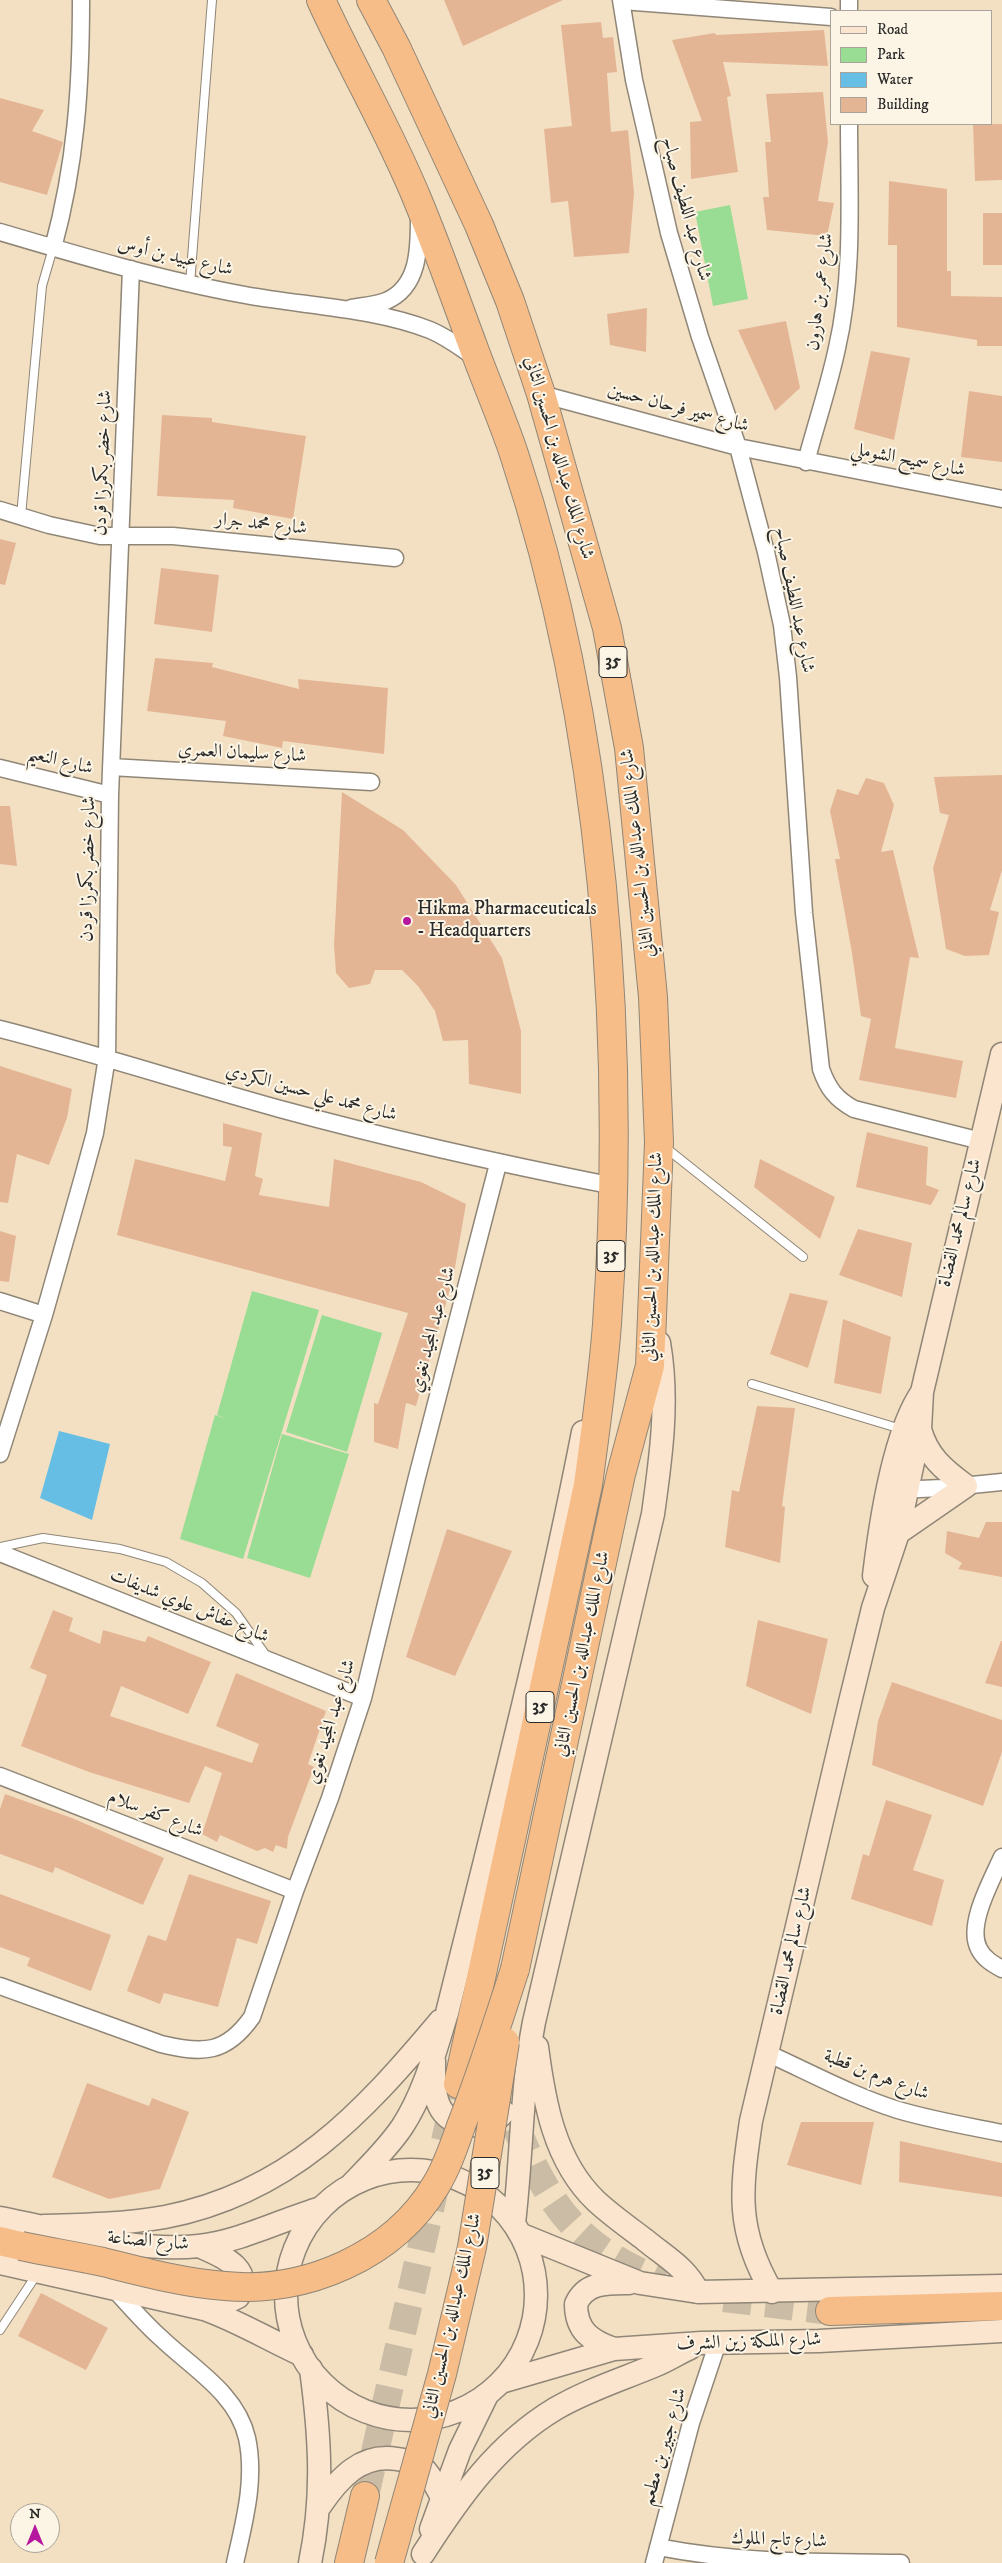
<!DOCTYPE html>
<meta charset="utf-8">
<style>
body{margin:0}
#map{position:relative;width:1002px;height:2563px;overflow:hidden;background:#f3e0c3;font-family:"IM FELL DW Pica",serif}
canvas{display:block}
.legend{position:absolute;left:830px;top:10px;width:162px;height:115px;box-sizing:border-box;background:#fcf5e5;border:1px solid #a8a49b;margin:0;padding:6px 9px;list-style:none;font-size:15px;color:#2b2b2b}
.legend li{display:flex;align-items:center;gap:10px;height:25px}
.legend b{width:25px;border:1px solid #a8a49b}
.north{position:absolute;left:10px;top:2503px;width:50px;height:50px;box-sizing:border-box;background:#fcf5e5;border:1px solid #a8a49b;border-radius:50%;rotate:0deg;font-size:14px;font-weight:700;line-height:20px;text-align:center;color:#2b2b2b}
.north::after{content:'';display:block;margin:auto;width:18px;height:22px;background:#b5179e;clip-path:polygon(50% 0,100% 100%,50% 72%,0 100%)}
</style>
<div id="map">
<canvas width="1002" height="2563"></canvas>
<ul class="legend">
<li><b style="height:6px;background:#fce5cf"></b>Road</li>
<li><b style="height:14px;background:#99dc93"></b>Park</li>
<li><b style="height:14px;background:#67bee4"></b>Water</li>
<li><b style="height:14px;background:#e4b595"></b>Building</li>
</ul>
<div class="north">N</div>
</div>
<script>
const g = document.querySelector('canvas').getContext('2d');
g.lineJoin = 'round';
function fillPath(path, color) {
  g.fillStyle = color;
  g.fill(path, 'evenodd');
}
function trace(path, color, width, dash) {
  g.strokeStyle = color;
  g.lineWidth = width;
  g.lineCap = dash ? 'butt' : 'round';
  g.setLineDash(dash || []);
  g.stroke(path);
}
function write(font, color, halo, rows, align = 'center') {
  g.font = font + ' "IM FELL DW Pica",Amiri,serif';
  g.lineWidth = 4;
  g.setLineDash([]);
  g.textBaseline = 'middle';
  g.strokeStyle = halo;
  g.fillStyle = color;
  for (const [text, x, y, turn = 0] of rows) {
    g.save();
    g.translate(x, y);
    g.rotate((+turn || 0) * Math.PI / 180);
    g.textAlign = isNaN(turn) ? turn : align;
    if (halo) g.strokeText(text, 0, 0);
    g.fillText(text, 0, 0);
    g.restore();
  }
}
const green = new Path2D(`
 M730,205l18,94 -35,7 -18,-94z
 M252,1291l67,19 -76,249 -63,-20 35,-124 13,4 -11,-4z
 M322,1315l60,18 -35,119 -61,-20z
 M282,1434l67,20 -39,124 -63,-20z`);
const water = new Path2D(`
 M59,1431l51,13 -18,76 -52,-22z`);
const building = new Path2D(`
 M444,0h119l-100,46z
 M601,22l2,16 10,-1 4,35 -10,1 4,59 17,-2 6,63 -5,60 -55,4 -6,-56 -17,2 -7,-74 28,-3 -11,-101z
 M824,30l4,36 -105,-4 8,34 -4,1 11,75 -47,7 -1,-57 12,-1 -30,-81 43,-7 1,2z
 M823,92l5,50 -10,59 16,2 -7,33 -60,-6 -4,-33h6l-4,-55h6l-5,-48z
 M0,98l44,12 -12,21 31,11 -16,53 -47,-13z
 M973,124h29v56l-27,1z
 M889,181l58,8v82h4v25l51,1v49h-25v-6l-80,-13v-82h-9z
 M983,213h19v52h-19z
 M647,308l-1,44 -36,-7 -3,-31z
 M786,321l14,67 -25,23 -37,-81z
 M871,351l39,7 -16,82 -40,-11z
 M969,391l33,5v66l-41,-5z
 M162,415l50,3v4l94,14 -13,83 -60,-11 1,-8 -77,-4z
 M0,539l16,4 -11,42 -5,-1z
 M161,568l58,7 -7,57 -58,-8z
 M155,658l58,5 -1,4 87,22 -1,-10 90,9 -4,66 -101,-13 -1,7 -59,-12 3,-15 -79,-10z
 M1002,775v95l-12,40 9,2 -10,43 -24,1 -19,-7 -13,-81 16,-53 -9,-2 -6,-36z
 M866,778l18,5 10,22 -13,47 12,-2 26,108 -9,-1 -15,91 68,13 -7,37 -97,-18 12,-61 -10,-3 -9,-63 -17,-94h5l-10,-48 7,-22 21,6z
 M342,792l61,38 53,55 46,73 19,73v63l-52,-10 -1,-44 -25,1 -8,-30 -17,-25 -16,-16h-27l-5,14 -21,4 -13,-15 -2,-28z
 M0,806h10l7,60 -17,-2z
 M0,1066l72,23 -5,29 -18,47 -32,-11 -9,49 -8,-1z
 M223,1123l39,10 -7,43 8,3 -4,16 70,12 5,-48 87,23 45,22 -13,75 -37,127 -10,-3 -8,46 -24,-7v-39l4,1 30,-91 -291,-78 18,-76 90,22 7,-34 -9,-1z
 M867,1132l61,15 -2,38 13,5 -8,15 -75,-18z
 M760,1159l75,38 -15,42 -66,-52z
 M858,1229l54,14 -10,54 -63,-22z
 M0,1231l16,5 -7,46 -9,-1z
 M790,1293l38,8 -20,67 -38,-14z
 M843,1319l48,18 -10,57 -47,-11z
 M757,1406l38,2 -13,98 3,1 -5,56 -55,-16 7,-57 7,2z
 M986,1522h16v55l-44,-8 4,-6 -17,-10 2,-22 32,7z
 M447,1529l65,22 -57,125 -49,-19z
 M53,1610l20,8 -4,13 31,13 3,-14 42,12 3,-6 63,26 -23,52 -67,-28 -11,30 142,47 7,-19 -43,-18 20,-53 90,38 -18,53 6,3 -26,70 -1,12 -11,-4 -3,7 -8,-4 -8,3 -37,-16 -3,7 -15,-8 20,-61 -17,-7 -16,37 -100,-31 -68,-26 26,-71 -17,-7z
 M758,1620l70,19 -17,75 -65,-28z
 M1001,1641h1v46l-17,-4z
 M892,1682l110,38v32l-19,54 -111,-41 6,-44z
 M5,1794l67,24 92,40 -21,47 -88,-38 -2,6 -53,-19v-45z
 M886,1800l46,15 -19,55 31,10 -12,46 -81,-27 12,-45 6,2z
 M189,1874l82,27 -14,43 -20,-6 -19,69 -54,-14 -4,11 -33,-13 21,-56 18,6z
 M0,1894l111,41 -20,56 -64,-25 3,-8 -30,-11z
 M87,2083l62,23 3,-8 37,14 -29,77 -51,10 -57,-22z
 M801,2122h73l-13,63 -74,-20z
 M900,2141l102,22v34l-103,-15z
 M41,2293l67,35 -22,42 -68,-34z`);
const highwayTunnel = new Path2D(`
 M516,2127c35,82 61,120 147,155
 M445,2141l13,-57
 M724,2298l106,13
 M365,2496l71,-313`);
const lane = new Path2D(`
 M190,284l22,-284
 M21,516l21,-230 11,-38
 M666,1148l137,109
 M752,1384l149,45
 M0,1547l43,-9 77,11 46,13 36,21 34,30 31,44
 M0,2330l37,-56`);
const street = new Path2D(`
 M621,0l13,80 35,153 31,104 38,110 28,105 16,73 6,52 16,236 17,156c7,20 15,30 33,40l127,32
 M622,1l209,16
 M849,11v-11
 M0,232c81,24 162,48 245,63 60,11 129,13 185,35 17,7 31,18 46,28
 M53,248c23,-84 28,-162 28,-248
 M351,308c11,-2 25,-3 35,-7 33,-14 33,-52 33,-82
 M541,394l197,53 264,52
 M806,462c10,-38 23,-76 31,-114 17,-74 12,-150 12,-224
 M0,510l49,15 51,11h73l222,22
 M111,767l260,15
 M0,768l110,27
 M0,1029c94,24 186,54 280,80 110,30 222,55 334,77
 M0,1301l44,14
 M0,1454l44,-139 39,-138 12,-44 12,-76 3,-262 21,-526
 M898,1490l44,-2 60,-6
 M0,1553l363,145
 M0,1776l295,115
 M1002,1857c-10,23 -36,68 -23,92 5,10 14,15 23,20
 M0,1986l161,58c42,10 65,10 91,-27l43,-126 35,-93 33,-100 54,-221 81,-313
 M769,2054c42,19 84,42 129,56 34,10 69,16 104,23
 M113,2288c16,17 31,35 48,50 31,30 76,55 86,100 9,42 -3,84 -12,125
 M658,2547c82,16 159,15 243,16
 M654,2563l37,-140 27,-81`);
const secondary = new Path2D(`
 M898,1533l68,-47c-22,-16 -39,-30 -46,-57
 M874,1576c6,-51 19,-142 48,-184l80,-338
 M537,2047c7,54 17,114 59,154 15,14 32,26 48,38 20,17 42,28 54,53
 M434,2061c0,32 -1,62 39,64 13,1 23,-3 31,-13
 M286 2295a125 125 0 1 1 250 0a125 125 0 1 1-250 0Z
 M351,2185c17,-18 37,-37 51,-58 22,-33 33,-76 45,-114 48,-193 98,-386 136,-581
 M0,2218c64,12 133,35 199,28 42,-5 82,-26 122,-38
 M514,2223c8,-67 7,-134 20,-201l119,-508c8,-57 16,-114 6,-171
 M44,2226c40,-1 81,-2 121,-9 124,-24 197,-103 275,-196
 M522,2235l118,48 58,9 304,-6
 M199,2246c22,10 55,21 39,51l-19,9 -15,3
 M0,2263l204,46c34,12 65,31 98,46
 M772,2292c-37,-63 -31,-102 -21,-171l99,-419 23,-94 25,-75 22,-104 2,-37
 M614,2349c-23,-8 -38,-18 -38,-45 10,-22 31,-21 53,-21
 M501,2382l113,-33 87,-6 118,-2 183,-10
 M320,2506c19,-28 41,-53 77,-47 9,1 18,3 26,9 8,7 13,19 19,29
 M431,2529l29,-79 27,-55
 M423,2554c36,-56 74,-110 132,-145 32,-19 68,-30 101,-44 12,-5 23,-12 34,-17
 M310,2563c14,-67 10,-127 1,-194`);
const highway = new Path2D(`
 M321,0c31,68 69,132 97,201 20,48 37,97 55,145 13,36 29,72 41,108 90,272 113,585 93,870 -4,54 -12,108 -19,161l-130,599
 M371,0l25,47 83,178 31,76 31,93 66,234 22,120 24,249 6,145 -9,224 -29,108 -106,495
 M0,2241l21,5
 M830,2311l172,-5
 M349,2563l16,-67`);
const highwayBridge = new Path2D(`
 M21,2246c28,6 55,10 82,16 40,10 81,21 122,24 80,8 169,-30 211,-101 11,-18 18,-39 25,-59 20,-51 37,-104 54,-157
 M389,2563l53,-189 30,-127 33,-205`);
const markers = [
 [407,921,5,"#b5179e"]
];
const shields = [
 [613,662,28],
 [611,1256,28],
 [540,1707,28],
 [485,2173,28]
];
const shieldNames = [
 ["35",613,662],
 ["35",611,1256],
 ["35",540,1707],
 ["35",485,2173]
];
const streetNames = [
 ["شارع عبد اللطيف صباح",685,209,75],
 ["شارع عبيد بن أوس",175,258,13],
 ["شارع عمر بن هارون",821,292,-83],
 ["شارع سمير فرحان حسين",678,409,15],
 ["شارع الملك عبدالله بن الحسين الثاني",558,458,74],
 ["شارع سميح الشوملي",908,461,11],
 ["شارع خضر بكمرزا قردن",104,463,-88],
 ["شارع محمد جرار",261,525,6],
 ["شارع عبد اللطيف صباح",793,600,79],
 ["شارع سليمان العمري",242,754,3],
 ["شارع النعيم",60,762,14],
 ["شارع الملك عبدالله بن الحسين الثاني",639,853,-96],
 ["شارع خضر بكمرزا قردن",89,869,-89],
 ["شارع محمد علي حسين الكردي",311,1094,15],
 ["شارع سالم محمد القضاة",961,1223,-76],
 ["شارع الملك عبدالله بن الحسين الثاني",654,1257,-88],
 ["شارع عبد المجيد نغوي",434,1330,-75],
 ["شارع عفاش علوي شديفات",189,1607,22],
 ["شارع الملك عبدالله بن الحسين الثاني",583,1654,-78],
 ["شارع عبد المجيد نغوي",332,1722,-73],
 ["شارع كفر سلام",155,1815,21],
 ["شارع سالم محمد القضاة",792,1951,-77],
 ["شارع هرم بن قطبة",876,2076,21],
 ["شارع الصناعة",148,2242,5],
 ["شارع الملك عبدالله بن الحسين الثاني",453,2316,-77],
 ["شارع الملكة زين الشرف",749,2343,-2],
 ["شارع جبير بن مطعم",665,2447,-74],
 ["شارع تاج الملوك",779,2541,2]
];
const poiNames = [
 ["Hikma Pharmaceuticals",417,910],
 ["- Headquarters",417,932]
];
fillPath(green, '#99dc93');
fillPath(water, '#67bee4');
fillPath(building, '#e4b595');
trace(highwayTunnel, '#cbbca5', 28, [28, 14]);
trace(lane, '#8f8677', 10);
trace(street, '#8f8677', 19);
trace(secondary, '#8f8677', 25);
trace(highway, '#8f8677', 30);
trace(lane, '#fff', 8);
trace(street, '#fff', 16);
trace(secondary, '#fce5cf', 22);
trace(highway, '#f7bd88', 28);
trace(highwayBridge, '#8f8677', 30, []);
trace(highwayBridge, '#f7bd88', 28);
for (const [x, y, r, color] of markers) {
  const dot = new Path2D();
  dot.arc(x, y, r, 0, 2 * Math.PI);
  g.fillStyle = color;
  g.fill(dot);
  trace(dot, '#fcf5e5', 2);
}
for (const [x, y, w] of shields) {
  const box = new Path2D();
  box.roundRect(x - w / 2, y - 15.5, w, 31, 4);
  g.fillStyle = '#fcf5e5';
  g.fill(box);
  trace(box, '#2b2b2b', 1);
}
write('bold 18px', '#2b2b2b', null, shieldNames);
write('19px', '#2b2b2b', '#fcf5e5', streetNames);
write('19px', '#2b2b2b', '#fcf5e5', poiNames, 'left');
</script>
